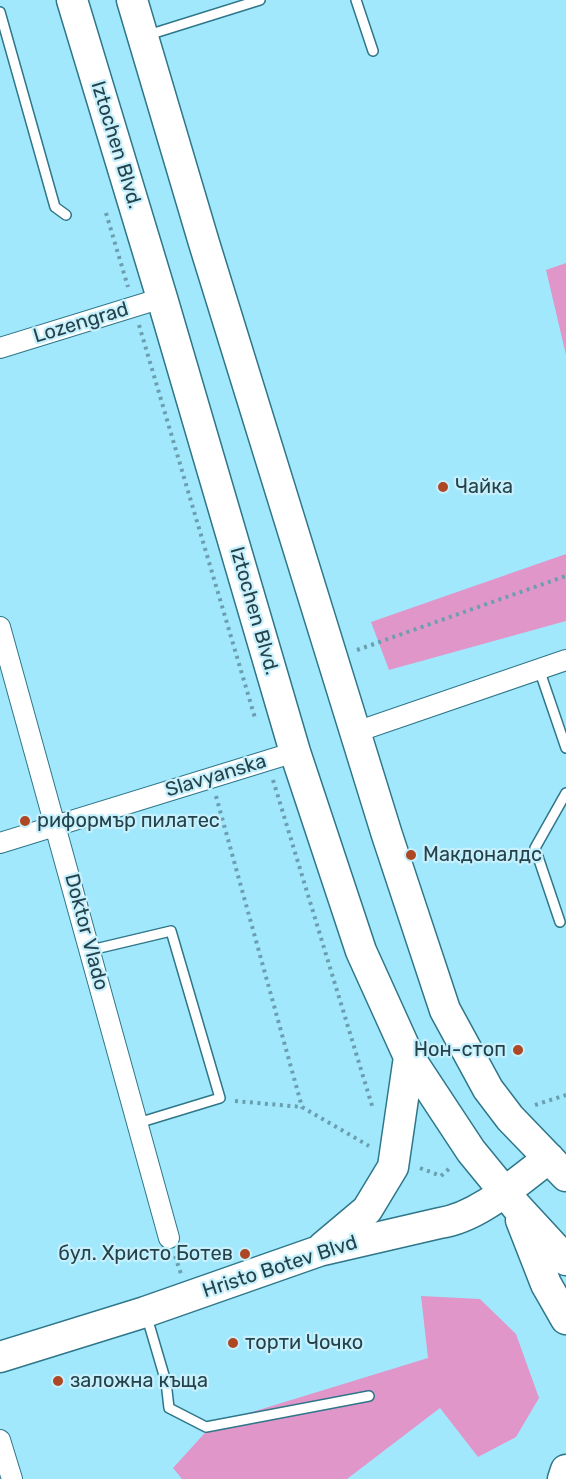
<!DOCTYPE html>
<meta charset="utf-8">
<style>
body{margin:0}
canvas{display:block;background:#a1e8fd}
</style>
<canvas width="566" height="1479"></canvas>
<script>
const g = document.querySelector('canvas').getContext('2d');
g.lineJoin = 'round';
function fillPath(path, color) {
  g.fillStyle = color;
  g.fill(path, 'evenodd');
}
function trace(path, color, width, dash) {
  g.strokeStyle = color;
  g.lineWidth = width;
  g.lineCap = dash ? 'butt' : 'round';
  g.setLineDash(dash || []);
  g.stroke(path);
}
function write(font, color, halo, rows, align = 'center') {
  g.font = font + ' Rubik,sans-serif';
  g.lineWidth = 4.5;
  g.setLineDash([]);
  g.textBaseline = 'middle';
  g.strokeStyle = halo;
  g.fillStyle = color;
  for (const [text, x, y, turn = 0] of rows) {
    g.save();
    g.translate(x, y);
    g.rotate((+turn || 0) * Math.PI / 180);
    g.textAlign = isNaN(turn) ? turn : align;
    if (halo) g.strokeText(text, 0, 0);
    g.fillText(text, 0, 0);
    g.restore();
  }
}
const green = new Path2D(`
 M566,263v92l-20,-85z
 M566,554v67l-177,49 -18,-48z
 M421,1296l59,3 36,35 23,64 -23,39 -38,20 -38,-49 -93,71h-165l-9,-11 40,-44 215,-66z`);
const path = new Path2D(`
 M106,213l22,74
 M139,325l116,393
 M357,650l209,-74
 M273,780l100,329
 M216,796l86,311 67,39
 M235,1101l67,6
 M535,1105l31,-10
 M420,1168l21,8 11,-10
 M175,1256l6,18`);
const service = new Path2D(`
 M356,0l17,51
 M0,12l55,195 11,8
 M148,35l112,-35
 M539,669l27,79
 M560,922l-25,-74 31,-55
 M91,950l80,-19 49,167 -82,25
 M146,1314l20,68 3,26 37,19 163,-31`);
const minor = new Path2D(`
 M0,348l162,-50
 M0,627l169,611
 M356,732l210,-72
 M0,843l295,-91
 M0,1440l12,39`);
const primary = new Path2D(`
 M72,0l90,298 133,454 66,199 48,106 62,94 45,55 50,54
 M132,0l72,243 183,592 58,175 43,79 22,29 56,58
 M521,1220l25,64 20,35
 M323,1247l44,-37 26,-43 16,-110
 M0,1357l145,-45 174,-61 121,-28c38,-5 78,-42 109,-65
 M563,1479l3,-9`);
const markers = [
 [443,487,6,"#ae4723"],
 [25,821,6,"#ae4723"],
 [411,855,6,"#ae4723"],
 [518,1050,6,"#ae4723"],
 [245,1254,6,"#ae4723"],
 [233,1343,6,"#ae4723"],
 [58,1381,6,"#ae4723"]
];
const streetNames = [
 ["Iztochen Blvd.",116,145,73],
 ["Lozengrad",81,323,-17],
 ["Iztochen Blvd.",254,611,74],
 ["Slavyanska",216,776,-17],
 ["Doktor Vlado",86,932,75],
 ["Hristo Botev Blvd",280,1267,-18]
];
const poiNames = [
 ["Чайка",455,487],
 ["риформър пилатес",37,821],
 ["Макдоналдс",423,855],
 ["Нон-стоп",506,1050,"right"],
 ["бул. Христо Ботев",233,1254,"right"],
 ["торти Чочко",245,1343],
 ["заложна къща",70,1381]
];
fillPath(green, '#e096c9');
trace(service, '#2f7689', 12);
trace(minor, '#2f7689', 22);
trace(primary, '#2f7689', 33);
trace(path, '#6b9faf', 4, [3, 4.5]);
trace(service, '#fff', 9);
trace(minor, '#fff', 20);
trace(primary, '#fff', 30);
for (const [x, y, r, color] of markers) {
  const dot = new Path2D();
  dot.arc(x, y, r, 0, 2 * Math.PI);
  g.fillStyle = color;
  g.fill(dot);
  trace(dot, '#c7f0fd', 2);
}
write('20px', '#25424a', '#c7f0fd', streetNames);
write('20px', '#25424a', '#c7f0fd', poiNames, 'left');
</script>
